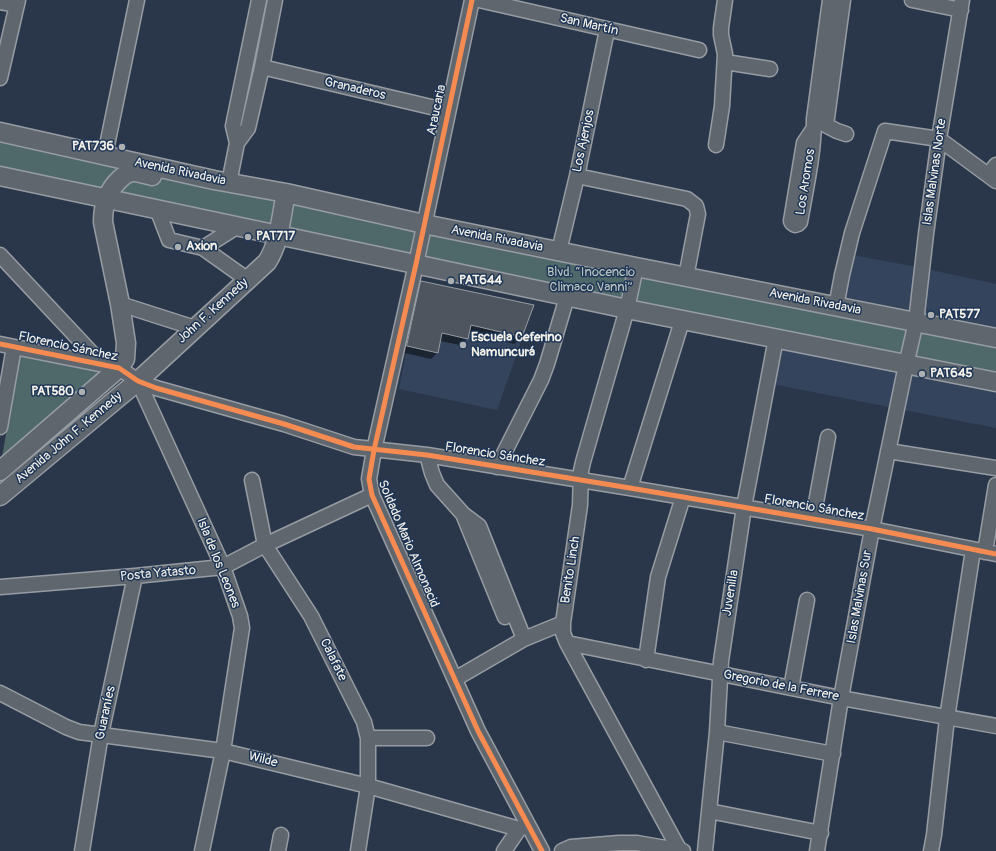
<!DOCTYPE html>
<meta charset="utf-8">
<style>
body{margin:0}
canvas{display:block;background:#2a374a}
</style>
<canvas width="996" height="851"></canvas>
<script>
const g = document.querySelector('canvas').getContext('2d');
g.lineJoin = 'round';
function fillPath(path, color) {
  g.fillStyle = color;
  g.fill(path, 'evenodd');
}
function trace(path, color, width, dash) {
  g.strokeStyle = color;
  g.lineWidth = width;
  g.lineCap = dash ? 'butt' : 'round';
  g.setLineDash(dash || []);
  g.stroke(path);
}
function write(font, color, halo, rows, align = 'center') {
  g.font = font + ' Pangolin,sans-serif';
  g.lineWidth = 3;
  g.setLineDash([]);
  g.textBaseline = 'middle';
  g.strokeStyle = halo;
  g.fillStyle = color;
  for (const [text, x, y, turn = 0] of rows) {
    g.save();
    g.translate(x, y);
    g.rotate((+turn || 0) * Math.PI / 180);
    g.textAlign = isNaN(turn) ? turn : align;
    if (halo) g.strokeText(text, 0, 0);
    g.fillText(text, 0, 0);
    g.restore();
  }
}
const built = new Path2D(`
 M847,254l75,14 74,16v144l-229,-45 9,-45 60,-31z
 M420,281l114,24 -37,105 -98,-21z`);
const green = new Path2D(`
 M0,132l996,206v44l-996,-206z
 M20,353l88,17 -107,93z`);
const shadow = new Path2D(`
 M421,282l101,55 -8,7 -46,-11 -1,5 -7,7 -20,-4 -2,11 -7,7 -31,-7 14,-63z`);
const building = new Path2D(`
 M421,281l113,24 -12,32 -51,-12 -3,14 -26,-6 -4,20 -31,-7z`);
const minor = new Path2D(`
 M472,0l-56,264 -42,186 -5,29 3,16 106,236 64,120
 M479,0l220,50
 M912,0l49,10
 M0,2l17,3
 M725,62l45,7
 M262,67l186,44
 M0,78l18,-78
 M818,121l19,10 9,3
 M826,125l17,-125
 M814,128l-10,15 -13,78 1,2 3,2 3,-1 2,-2c6,-34 14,-69 14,-103l16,-119
 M237,143l-4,-17 26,-126
 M716,145l6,-39 3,-52 -4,-19v-7l4,-28
 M105,155l32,-155
 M988,175l8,-10
 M577,176l110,23 9,7 2,8 -12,63
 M229,183l8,-40 11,-15 14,-61 13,-67
 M157,209l12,31 34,8 35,-22
 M203,248l45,32
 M559,251l18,-75 30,-146
 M0,255l103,110
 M636,267l-9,42 -44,153 -2,9 -1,34 -17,118v10l4,10 113,208
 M120,304l75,24
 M836,307l6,-32 10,-42 33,-102 54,8 57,42
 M0,344l119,24 19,13 18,7 128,36 70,23 73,8 203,33 242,41 124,25
 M138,381l85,186 17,49 2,12 -19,123 -21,100
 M0,427l14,-80
 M888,451l108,17
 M427,455l5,18 5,12 26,29 16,12 45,113
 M497,467l44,-87 6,-16 20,-67
 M252,480l13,65 46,71 53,106 4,16v48l-10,65
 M630,488l52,-167
 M463,514l42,103
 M813,519l15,-82
 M985,552l11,-67
 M0,587l135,-11 88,-9 42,-22 107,-50
 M567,643l274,55 155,28
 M646,660l12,-83 25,-80
 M455,679l69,-40 39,-16
 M791,688l16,-88
 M0,693l66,34 13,5 144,19 145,35 151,43 9,-4
 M717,732l116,22
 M368,738h59
 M709,811l112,22
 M82,851l19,-117 34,-158
 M278,851l3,-16
 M504,851l15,-22
 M562,851l9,-4 48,-4h18l46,8
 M705,851l12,-119 4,-71 23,-154 32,-169
 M817,851l24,-153 31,-169 34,-164 10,-43 10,-88 13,-95 23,-139
 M931,851l3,-16 13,-117 26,-168`);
const major = new Path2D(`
 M0,132l214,48 72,13 138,31 212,43 360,71
 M0,176l627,133 369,73
 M0,471l119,-103 6,-9 1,-16 -6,-39 -17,-82c0,-17 4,-31 17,-43 3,-3 9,-7 14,-7 5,0 13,3 18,4
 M0,496l138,-115 129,-119c13,-20 14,-46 19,-69`);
const cycleway = new Path2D(`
 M472,0l-56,264 -42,186 -5,29 3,16 106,236 64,120
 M0,344l119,24 19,13 18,7 128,36 70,23 73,8 203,33 242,41 124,25`);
const markers = [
 [122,147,4,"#adb0b1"],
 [248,237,4,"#adb0b1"],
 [178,247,4,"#adb0b1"],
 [451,281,4,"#adb0b1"],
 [931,315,4,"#adb0b1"],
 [463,345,4,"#adb0b1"],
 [922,374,4,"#adb0b1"],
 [82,392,4,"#adb0b1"]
];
const streetNames = [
 ["San Martín",589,25,13],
 ["Granaderos",355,89,13],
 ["Araucaria",437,110,-78],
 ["Los Ajenjos",584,141,-78],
 ["Avenida Rivadavia",180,172,12],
 ["Islas Malvinas Norte",935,172,-82],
 ["Los Aromos",806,182,-81],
 ["Avenida Rivadavia",497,239,11],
 ["Avenida Rivadavia",815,302,11],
 ["John F. Kennedy",213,311,-42],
 ["Florencio Sánchez",68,347,12],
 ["Avenida John F. Kennedy",69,438,-40],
 ["Florencio Sánchez",495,455,9],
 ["Florencio Sánchez",814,508,10],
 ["Soldado Mario Almonacid",408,544,67],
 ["Isla de los Leones",218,563,68],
 ["Benito Linch",571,570,-81],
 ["Posta Yatasto",158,574,-5],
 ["Juvenilla",731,593,-81],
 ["Islas Malvinas Sur",860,597,-80],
 ["Calafate",333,660,64],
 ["Gregorio de la Ferrere",781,686,11],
 ["Guaraníes",106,713,-78],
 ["Wilde",263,760,14]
];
const poiNames = [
 ["PAT736",114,147,"right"],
 ["PAT717",256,237],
 ["Axion",186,247],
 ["PAT644",459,281],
 ["PAT577",939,315],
 ["Escuela Ceferino",471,338],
 ["Namuncurá",471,353],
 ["PAT645",930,374],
 ["PAT580",74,392,"right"]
];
const parkNames = [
 ["Blvd. “Inocencio",591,273],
 ["Climaco Vanni”",591,288]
];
fillPath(built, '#33445c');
fillPath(green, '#4f696a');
fillPath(shadow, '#0007');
fillPath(building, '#4e555e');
trace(building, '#979ca3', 1);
trace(minor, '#979ca3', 17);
trace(major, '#979ca3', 21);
trace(minor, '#60666e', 14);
trace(major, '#60666e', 18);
trace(cycleway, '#f68b52', 5);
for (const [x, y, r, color] of markers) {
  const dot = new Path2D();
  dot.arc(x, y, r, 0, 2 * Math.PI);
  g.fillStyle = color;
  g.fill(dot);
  trace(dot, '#1d3557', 1.5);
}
write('13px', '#f4f1e8', '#1d3557', streetNames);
write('bold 13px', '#f4f1e8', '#1d3557', poiNames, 'left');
write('13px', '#bcc4be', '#1d3557', parkNames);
</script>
